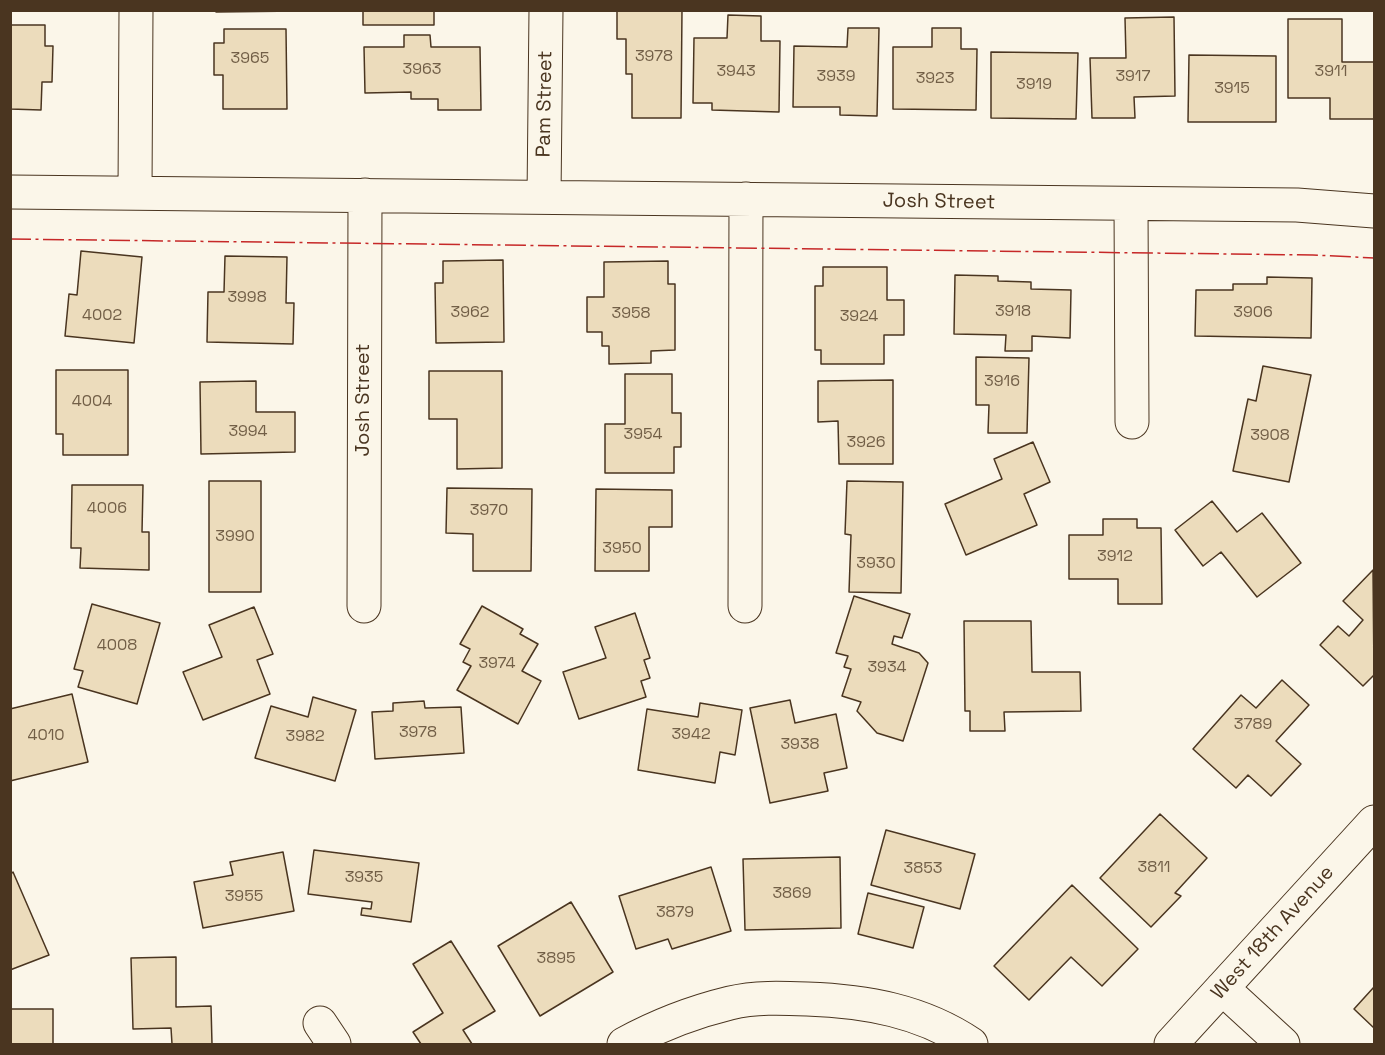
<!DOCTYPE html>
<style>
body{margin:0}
#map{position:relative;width:1385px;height:1055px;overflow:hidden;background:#fbf6e9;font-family:"Space Grotesk",sans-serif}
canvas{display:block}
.frame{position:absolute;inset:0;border:12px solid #4a3520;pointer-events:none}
</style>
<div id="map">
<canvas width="1385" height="1055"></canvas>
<div class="frame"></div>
</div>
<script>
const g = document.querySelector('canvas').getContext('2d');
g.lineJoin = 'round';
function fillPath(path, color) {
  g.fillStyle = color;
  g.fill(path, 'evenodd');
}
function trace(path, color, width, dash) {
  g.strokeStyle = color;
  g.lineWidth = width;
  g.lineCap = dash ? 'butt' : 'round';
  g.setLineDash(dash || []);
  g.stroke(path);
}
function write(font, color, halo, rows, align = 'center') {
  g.font = font + ' "Space Grotesk",sans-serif';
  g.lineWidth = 4.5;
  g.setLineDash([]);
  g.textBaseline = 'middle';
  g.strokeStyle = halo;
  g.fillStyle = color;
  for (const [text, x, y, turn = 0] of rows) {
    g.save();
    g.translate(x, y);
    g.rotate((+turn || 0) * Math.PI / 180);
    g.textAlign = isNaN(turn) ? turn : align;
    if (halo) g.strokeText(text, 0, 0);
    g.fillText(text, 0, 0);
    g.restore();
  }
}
const building = new Path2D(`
 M216,10h83v1l-83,1z
 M363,10h71v15h-71z
 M617,10h65l-1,108h-49v-44h-6v-35h-9z
 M728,15l33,1v25h19l-1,71 -67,-2v-7h-19l1,-65h33z
 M1174,17l1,79 -41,1 1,21h-43l-2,-60h36l-1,-40z
 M1288,19h54v43h32v57h-44v-21h-42z
 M10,25h35v21h8l-1,36h-10l-1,28 -31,-1z
 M848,28h31l-2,88 -37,-1v-8h-47l1,-61 53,1z
 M932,28h29v21h16l-1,61 -83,-1v-62h39z
 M224,29h62l1,80h-64v-34h-9v-32h10z
 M404,35h26l1,12h49l1,63h-43v-11h-27v-7l-46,1 -1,-46h40z
 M991,52l87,1 -2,66 -85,-1z
 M1189,55l87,1v66h-88z
 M81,251l61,6 -8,86 -69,-7 4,-42 8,1z
 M225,256l62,1 -1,46h8l-1,41 -86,-2 1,-50h16z
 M503,260l1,82 -68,1 -1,-60h8v-22z
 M668,261v23h7v66l-24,1v12l-42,1v-18h-7v-14h-15v-35h17v-35z
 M823,267h64v33h17v35h-20v29h-63v-14h-6v-64h8z
 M955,275l43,1v5l33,1v7l40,1 -1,48 -38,-2v15h-27l1,-16 -52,-1z
 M1267,277l45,1 -1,60 -116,-2 1,-46h37v-6h34z
 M976,357l53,1 -2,75h-39l1,-28h-13z
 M1263,366l48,9 -22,107 -56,-11 15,-72 8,2z
 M56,370h72v85h-65v-21h-7z
 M429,371h73v97l-45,1v-50h-28z
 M625,374h47v39h9v34h-7v26h-69v-49h20z
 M893,380v84h-54l-1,-43 -20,1v-41z
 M256,381v31h39v40l-94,2 -1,-72z
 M1033,442l17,40 -26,12 13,31 -71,30 -21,-51 57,-25 -8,-20z
 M209,481h52v111h-52z
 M847,481l56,1 -2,111 -52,-1 2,-57 -6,-1z
 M72,485h71l-1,47h7v38l-69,-2 1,-20h-10z
 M447,488l85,1 -1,82h-58v-37l-27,-1z
 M596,489l76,1v37h-23v44h-54z
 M1212,501l25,31 25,-19 39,50 -44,34 -36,-45 -18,14 -28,-36z
 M1103,519h34v9h24l1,76h-44v-25h-49v-44h34z
 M1373,570l1,105 -11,11 -43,-41 18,-19 11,10 14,-16 -20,-19z
 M854,596l56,18 -8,24 -8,-2 -2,8 27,9 9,10 -25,78 -26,-8 -20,-22 4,-9 -19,-6 9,-27 -7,-2 4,-11 -12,-3z
 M92,604l68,19 -23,81 -59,-17 5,-16 -9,-2z
 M482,606l41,23 -3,5 18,10 -16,27 19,10 -23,43 -61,-34 14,-24 -8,-4 7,-13 -10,-5z
 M254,607l19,47 -16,6 13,34 -67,26 -20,-48 39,-15 -13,-32z
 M635,613l15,45 -6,2 6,18 -9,3 5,16 -67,22 -16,-47 43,-14 -11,-31z
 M964,621h67l1,51h48l1,39 -77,1 1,19h-35v-20h-5z
 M1282,680l27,25 -33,36 25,23 -30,32 -23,-21 -12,13 -43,-39 48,-54 15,13z
 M72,694l16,68 -78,19v-72z
 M313,697l43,13 -21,71 -80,-23 16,-52 37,11z
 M790,700l5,23 41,-9 11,54 -23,5 4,18 -58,12 -20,-95z
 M424,701l1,7 36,-1 3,46 -89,6 -3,-47 21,-1v-8z
 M700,703l42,7 -7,45 -15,-3 -5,31 -77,-13 9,-61 51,8z
 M1160,814l47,44 -32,35 6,3 -30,31 -51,-49z
 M886,830l89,24 -15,55 -89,-24z
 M314,850l105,13 -8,59 -50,-7 1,-7 9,1 1,-7 -64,-8z
 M283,852l11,59 -91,17 -9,-46 39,-7 -3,-13z
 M840,857l1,71 -96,2 -2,-71z
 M711,867l20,64 -59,18 -4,-10 -32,10 -17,-53z
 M13,872l36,83 -39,15v-96z
 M1072,885l66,64 -36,37 -31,-29 -42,43 -35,-34z
 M868,893l56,14 -11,41 -55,-14z
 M571,902l42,70 -73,44 -42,-70z
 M451,941l44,70 -32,19 9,14h-51l-8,-12 30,-19 -30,-49z
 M176,957v50l35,-1 1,38h-40l-1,-16 -38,1 -2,-71z
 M1374,987v41l-20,-19z
 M10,1009h43v35h-43z`);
const minor = new Path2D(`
 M10,192l1287,13 77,6
 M135,192l1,-182
 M544,197l2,-187
 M1131,204l1,218
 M364,606l1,-411
 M745,606l1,-407
 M1222,988l61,56
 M320,1023l14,21
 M624,1044c33,-18 69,-32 106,-41 25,-6 51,-5 77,-4 59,2 115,12 164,45
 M1171,1044l203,-222`);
const power = new Path2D(`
 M10,239l1303,16 61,3`);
const numberNames = [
 ["3978",654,57],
 ["3965",250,59],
 ["3963",422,70],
 ["3943",736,72],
 ["3911",1331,72],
 ["3939",836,77],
 ["3917",1133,77],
 ["3923",935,79],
 ["3919",1034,85],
 ["3915",1232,89],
 ["3998",247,298],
 ["3918",1013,312],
 ["3962",470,313],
 ["3906",1253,313],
 ["3958",631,314],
 ["4002",102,316],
 ["3924",859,317],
 ["3916",1002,382],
 ["4004",92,402],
 ["3994",248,432],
 ["3954",643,435],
 ["3908",1270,436],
 ["3926",866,443],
 ["4006",107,509],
 ["3970",489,511],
 ["3990",235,537],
 ["3950",622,549],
 ["3912",1115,557],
 ["3930",876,564],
 ["4008",117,646],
 ["3974",497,664],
 ["3934",887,668],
 ["3789",1253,725],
 ["3978",418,733],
 ["3942",691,735],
 ["4010",46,736],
 ["3982",305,737],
 ["3938",800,745],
 ["3811",1154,868],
 ["3853",923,869],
 ["3935",364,878],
 ["3869",792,894],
 ["3955",244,897],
 ["3879",675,913],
 ["3895",556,959]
];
const streetNames = [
 ["Pam Street",545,104,-89],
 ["Josh Street",939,202,1],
 ["Josh Street",364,400,-90],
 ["West 18th Avenue",1273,933,-48]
];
fillPath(building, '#ecdcbc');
trace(building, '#4a3520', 1.5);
trace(minor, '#4a3520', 35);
trace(minor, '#fbf6e9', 33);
trace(power, '#c62828', 1.5, [21, 4.5, 3, 4.5]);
write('16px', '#725f47', null, numberNames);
write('20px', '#4a3520', '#fbf6e9', streetNames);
</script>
